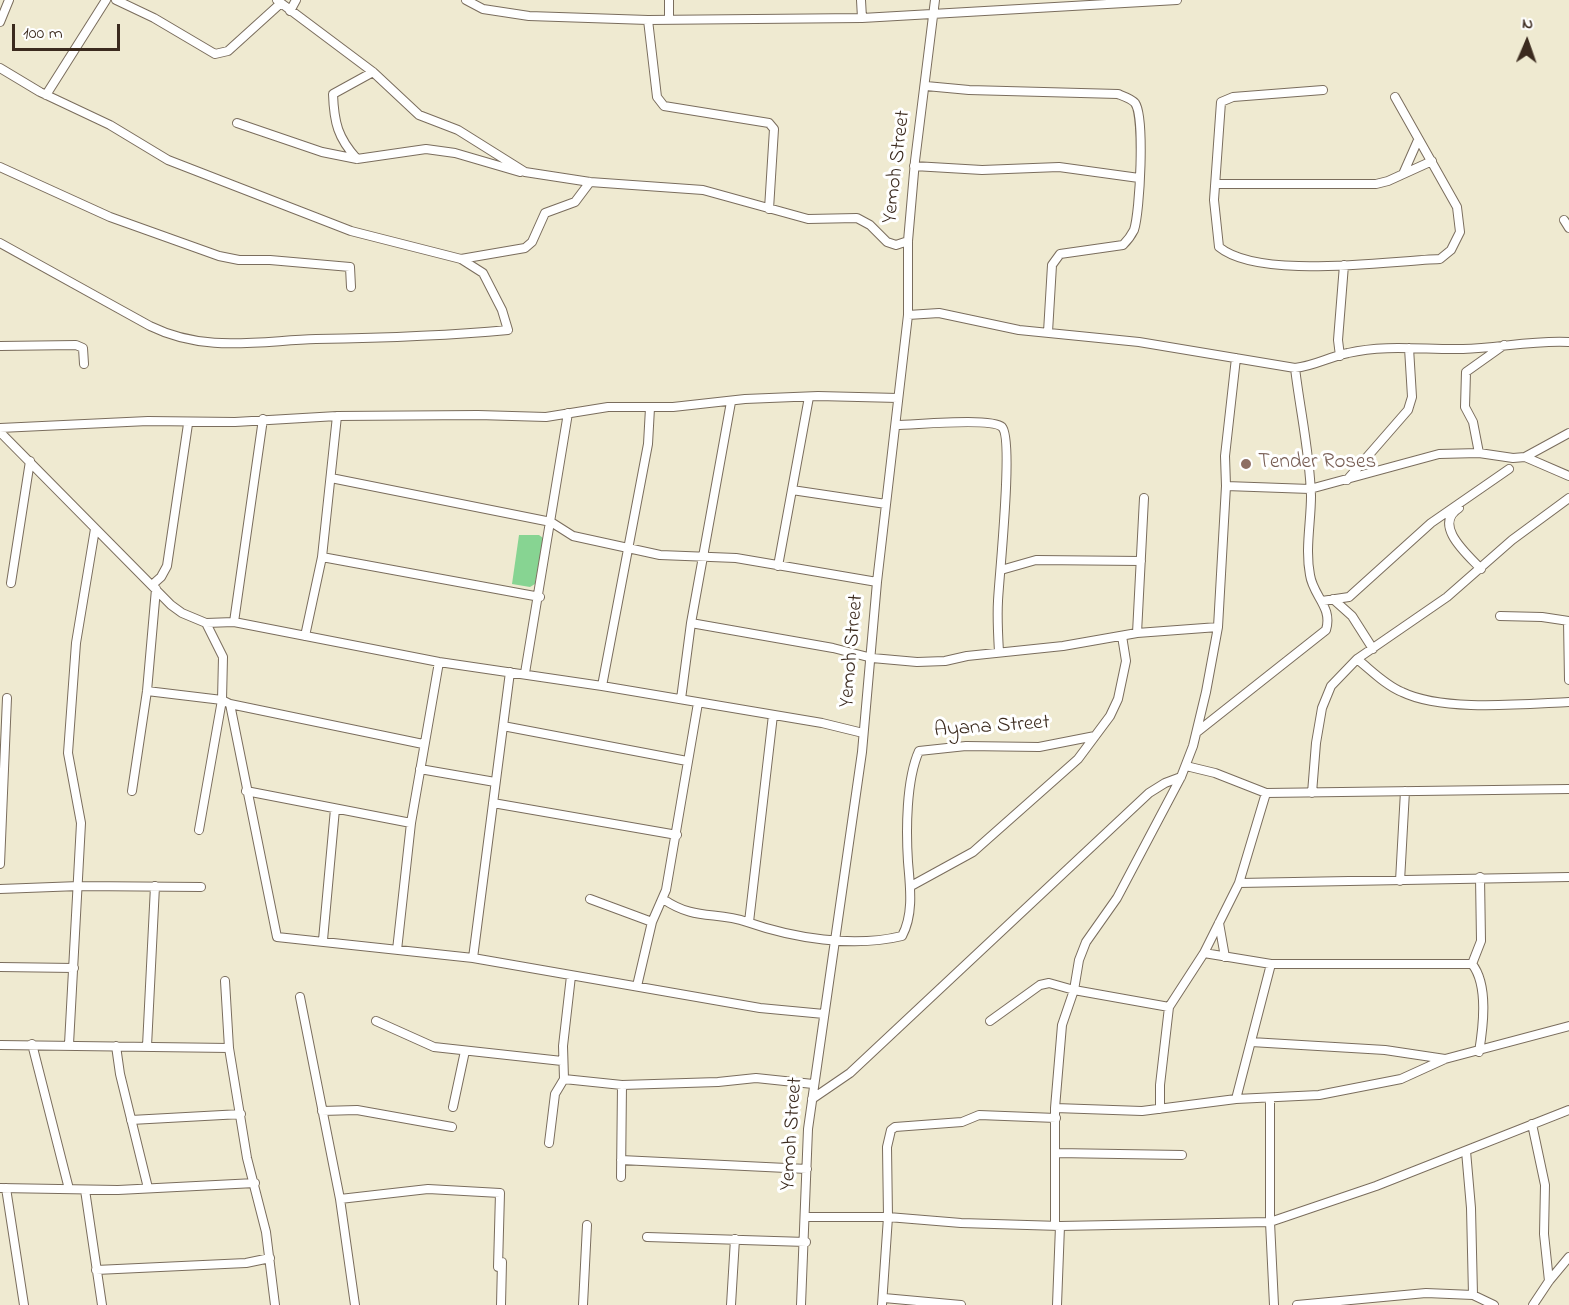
<!DOCTYPE html>
<style>
body{margin:0}
#map{position:relative;width:1569px;height:1305px;overflow:hidden;background:#efead1;font-family:"Indie Flower",sans-serif}
canvas{display:block}
.north{position:absolute;left:1497px;top:12px;width:60px;height:60px;-webkit-text-stroke:4px #fff;paint-order:stroke;rotate:2deg;font-size:16px;font-weight:700;line-height:24px;text-align:center;color:#3b2a1e}
.north::after{content:'';display:block;margin:auto;width:21px;height:27px;background:#3b2a1e;clip-path:polygon(50% 0,100% 100%,50% 72%,0 100%)}
.scale{position:absolute;left:12px;top:24px;width:108px;height:27px;box-sizing:border-box;border:3px solid #3b2a1e;border-top:0;padding-left:8px;font-size:18px;line-height:21px;white-space:nowrap;color:#3b2a1e;-webkit-text-stroke:4px #fff;paint-order:stroke}
</style>
<div id="map">
<canvas width="1569" height="1305"></canvas>
<div class="north">N</div>
<div class="scale">100 m</div>
</div>
<script>
const g = document.querySelector('canvas').getContext('2d');
g.lineJoin = 'round';
function fillPath(path, color) {
  g.fillStyle = color;
  g.fill(path, 'evenodd');
}
function trace(path, color, width, dash) {
  g.strokeStyle = color;
  g.lineWidth = width;
  g.lineCap = dash ? 'butt' : 'round';
  g.setLineDash(dash || []);
  g.stroke(path);
}
function write(font, color, halo, rows, align = 'center') {
  g.font = font + ' "Indie Flower",sans-serif';
  g.lineWidth = 6;
  g.setLineDash([]);
  g.textBaseline = 'middle';
  g.strokeStyle = halo;
  g.fillStyle = color;
  for (const [text, x, y, turn = 0] of rows) {
    g.save();
    g.translate(x, y);
    g.rotate((+turn || 0) * Math.PI / 180);
    g.textAlign = isNaN(turn) ? turn : align;
    if (halo) g.strokeText(text, 0, 0);
    g.fillText(text, 0, 0);
    g.restore();
  }
}
const green = new Path2D(`
 M519,535h20l4,3 -8,46 -5,3 -18,-3z`);
const minor = new Path2D(`
 M116,0l38,18 61,36 13,-3 53,-48
 M277,0l96,72 46,43 39,15 67,42 65,10 113,8 105,29 49,-1 13,7 17,17 9,3 12,-4
 M466,0l17,9 46,7 119,4 214,-2 315,-18
 M861,0l1,18
 M290,11l6,-11
 M648,20l9,77 7,9 105,17 5,6 -5,80
 M669,20v-20
 M0,22l9,-22
 M0,68l40,24 70,33 58,35 183,71 110,28 22,14 19,37 6,20c-64,6 -128,8 -192,9 -59,2 -111,14 -166,-13l-150,-83
 M926,86l43,4 149,4c5,2 14,5 17,9 10,14 5,109 -1,127 -3,6 -6,10 -11,15l-63,9 -8,11 -4,67
 M1323,90l-90,7 -12,5 -7,98 5,47c40,33 167,14 221,12l11,-9 9,-18 -3,-25 -62,-110
 M46,95l60,-95
 M237,123l85,29 35,7 69,-10 29,4 65,19
 M357,159c-19,-21 -23,-36 -24,-65l40,-22
 M914,166l68,4 77,-3 80,11
 M0,167l110,50 109,39 20,4h31l80,7 1,20
 M1403,174l15,-34
 M1216,184h160l12,-3 44,-20
 M1564,220l5,8
 M461,259l64,-11 7,-6 13,-29 30,-11 15,-20
 M908,315l31,-2 80,17 120,12 156,26c19,-2 34,-11 53,-15 38,-9 77,-3 115,-4 36,-1 70,-9 106,-7
 M0,346l76,-1 7,3 1,16
 M1340,356l-2,-16 6,-75
 M896,425c19,0 95,-8 106,2 12,12 -3,150 -4,174 -1,17 0,34 1,51
 M0,428l148,-7 87,1 102,-6 141,-1 68,2 62,-10h65l72,-8 73,-3 80,2
 M0,432l171,173 11,8 24,10 17,34 -1,43 8,4 47,233 196,21 287,50 64,6
 M1479,453l-6,-31 -8,-15 1,-35 38,-27
 M1525,457l44,-24
 M331,478l220,44 22,14 87,19 76,3 141,24
 M1347,480l61,-70 4,-13 -3,-49
 M1226,486l84,3 129,-35 40,-1 34,5 12,-1 44,19
 M792,490l94,14
 M1459,508c-27,17 9,47 22,61
 M322,557l218,40
 M778,566l31,-169
 M1001,570l35,-10 105,1
 M11,583l19,-122
 M152,585l9,-8 6,-11 21,-142
 M1333,599l19,17 21,33
 M1322,601l27,-4 82,-74 78,-54
 M1500,616l42,1 27,4
 M1568,621l1,59
 M234,622l29,-203
 M206,623l28,-1 205,40 163,24 220,37 41,10
 M691,623l142,25 39,10 45,4 28,-1 22,-5 96,-10 74,-13 81,-6
 M1137,633l7,-135
 M305,636l17,-79 15,-141
 M1357,659c14,11 28,26 45,33 41,20 121,12 167,10
 M525,673l43,-260
 M602,686l46,-242 2,-36
 M147,691l75,9 -23,130
 M681,699l10,-76 40,-221
 M230,704l193,40
 M503,726l184,35
 M1197,732l129,-102c7,-23 -13,-34 -16,-55 -5,-26 1,-53 1,-79 -1,-42 -11,-86 -16,-128
 M1186,766l29,7 51,20 303,-4
 M420,769l75,13
 M132,791l15,-100 9,-102
 M246,791l165,32
 M1312,793l4,-50 6,-35 9,-22 26,-27 90,-62 65,-57 57,-42
 M493,803l184,32
 M0,864l7,-166
 M1400,881l5,-90
 M1239,883l330,-6
 M911,886l62,-34 105,-93 32,-43 8,-17 8,-38 -4,-25
 M0,889l79,-3 122,1
 M590,899l62,23
 M663,899c32,22 52,12 84,23 46,16 106,26 155,14 12,-22 8,-50 6,-74 -2,-31 -2,-82 11,-111l47,-5 73,1 56,-11
 M749,922l24,-207
 M1219,923l6,34
 M323,940l12,-131
 M397,950l14,-127 28,-161
 M1204,953l67,11h201c17,21 11,64 7,88
 M473,958l37,-286
 M1472,964l9,-23 -1,-64
 M0,967l74,1
 M225,981l4,67
 M637,986l15,-64 14,-32 32,-187
 M300,997l40,202 15,106
 M376,1021l58,26 128,14
 M990,1021l50,-36 9,-2 25,7 95,17 35,-54 35,-70 27,-90
 M1251,1042l134,8 60,9
 M32,1044l37,145
 M69,1044l12,-221 -13,-70 8,-110 19,-114
 M0,1045l229,3 18,110 19,74 9,73
 M116,1046l4,28 28,114
 M147,1046l8,-160
 M564,1079l58,6 96,-3 38,-4 57,6
 M812,1099l38,-26 299,-280 16,-10 16,-6
 M1236,1099l35,-135
 M1270,1099v123l4,83
 M453,1107l12,-56
 M1055,1108l87,3 94,-12 83,-4 82,-16 44,-20 124,-33
 M1160,1109v-24l9,-78
 M322,1111l35,-1 95,17
 M131,1120l110,-6
 M1532,1124l13,61 -1,49 5,47
 M549,1143l6,-49 9,-15 -1,-33 8,-70
 M1466,1151l5,57 2,87
 M1056,1153l126,2
 M621,1160l186,9
 M621,1177l1,-92
 M0,1188l118,2 137,-7
 M6,1188l18,117
 M85,1190l17,115
 M340,1199l88,-10 72,4 -2,74
 M806,1217h82l73,6 99,3 210,-4 106,-36 193,-76
 M1055,1226v-118l7,-83 12,-35 5,-30 7,-18 31,-44 64,-121 12,-31 13,-54 12,-65 8,-141 -1,-30 11,-98
 M647,1237l159,5
 M96,1270l150,-7 24,-5
 M884,1298l77,7
 M501,1305l1,-43
 M583,1305l4,-80
 M731,1305l4,-66
 M801,1305l7,-176 54,-377 15,-170 31,-267v-74l7,-80 20,-161
 M882,1305l6,-88 -1,-70 4,-17 4,-3 67,-5 17,-7 77,3
 M1057,1305l3,-79
 M1297,1305l129,-12 47,2 21,10
 M1533,1305l16,-24 20,-24`);
const markers = [
 [1246,464,6,"#8d6e63"]
];
const streetNames = [
 ["Yemoh Street",898,167,-83],
 ["Yemoh Street",853,651,-85],
 ["Ayana Street",992,728,-4],
 ["Yemoh Street",793,1134,-86]
];
const educationNames = [
 ["Tender Roses",1258,464]
];
fillPath(green, '#87d492');
trace(minor, '#7a6d5d', 10);
trace(minor, '#fff', 8);
for (const [x, y, r, color] of markers) {
  const dot = new Path2D();
  dot.arc(x, y, r, 0, 2 * Math.PI);
  g.fillStyle = color;
  g.fill(dot);
  trace(dot, '#fff', 2);
}
write('21px', '#3b2a1e', '#fff', streetNames);
write('21px', '#785e54', '#fff', educationNames, 'left');
</script>
